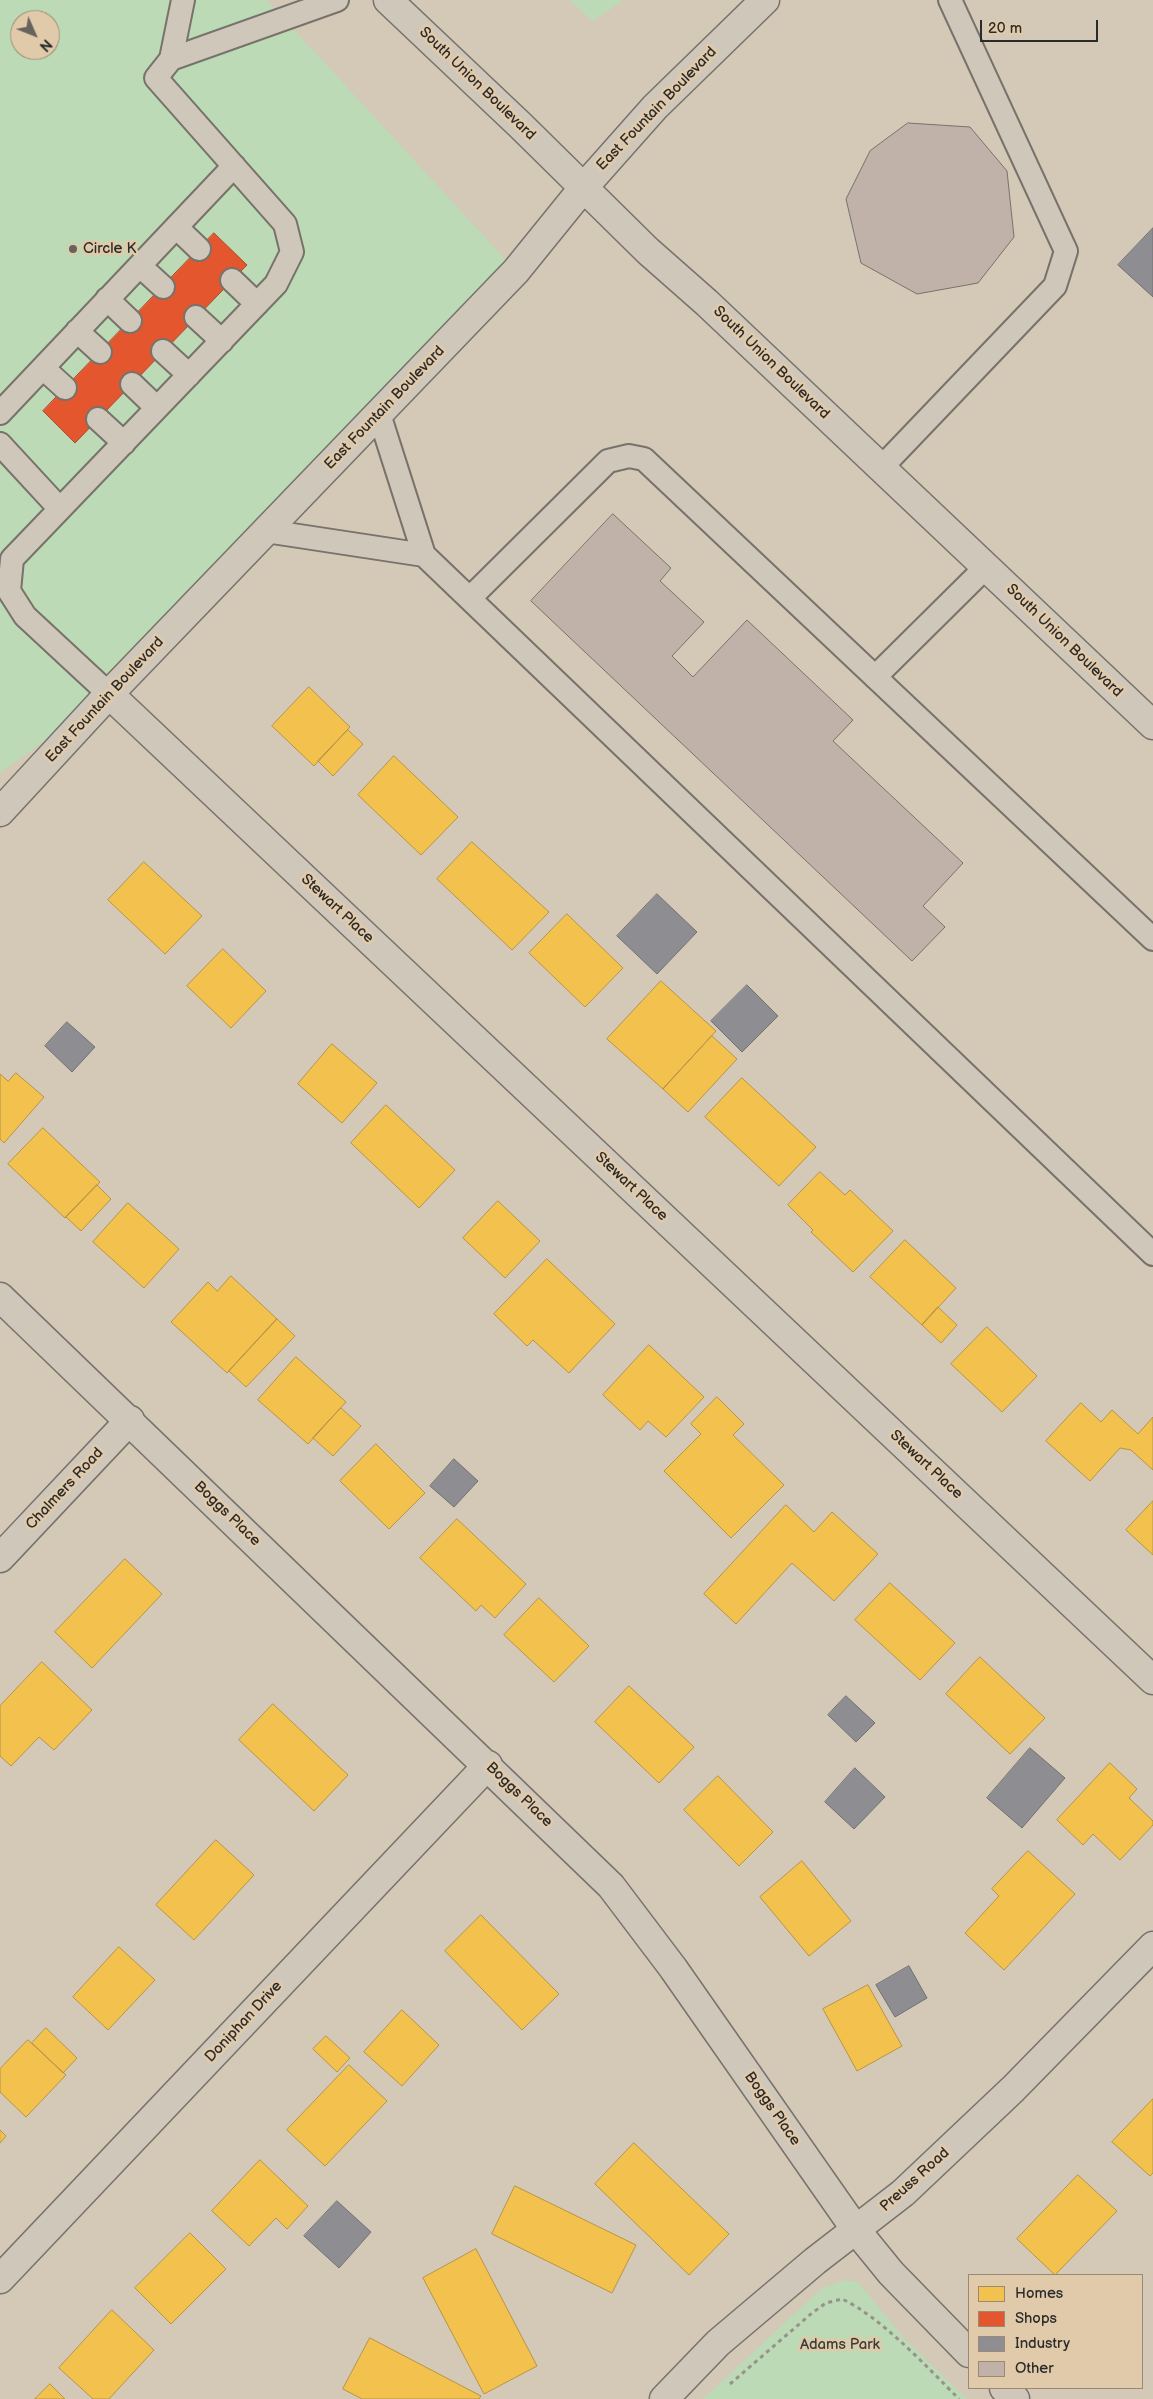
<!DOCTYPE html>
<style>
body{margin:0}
#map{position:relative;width:1153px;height:2399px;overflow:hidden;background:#d4c8b7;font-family:"Balsamiq Sans",sans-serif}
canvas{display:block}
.legend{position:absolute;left:968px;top:2274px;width:175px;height:115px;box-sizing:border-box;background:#e1caaa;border:1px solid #988a77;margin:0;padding:6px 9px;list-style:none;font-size:15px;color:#2b2b2b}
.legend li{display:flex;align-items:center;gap:10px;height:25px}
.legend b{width:25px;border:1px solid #988a77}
.north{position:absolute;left:10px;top:10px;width:50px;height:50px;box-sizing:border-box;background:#e1caaa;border:1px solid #988a77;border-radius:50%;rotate:134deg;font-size:14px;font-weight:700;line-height:20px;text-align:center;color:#2b2b2b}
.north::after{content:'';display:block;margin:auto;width:18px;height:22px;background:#66625c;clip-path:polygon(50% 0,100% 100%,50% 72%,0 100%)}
.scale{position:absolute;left:980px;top:20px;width:118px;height:22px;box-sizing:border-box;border:2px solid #2b2b2b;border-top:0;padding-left:6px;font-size:15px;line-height:18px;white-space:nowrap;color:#2b2b2b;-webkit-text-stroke:4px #e1caaa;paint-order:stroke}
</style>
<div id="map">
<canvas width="1153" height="2399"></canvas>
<ul class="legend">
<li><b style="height:14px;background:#f2c14e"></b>Homes</li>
<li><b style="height:14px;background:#e4572e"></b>Shops</li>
<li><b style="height:14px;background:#8d8d92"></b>Industry</li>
<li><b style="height:14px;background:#c0b2a8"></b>Other</li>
</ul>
<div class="north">N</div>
<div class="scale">20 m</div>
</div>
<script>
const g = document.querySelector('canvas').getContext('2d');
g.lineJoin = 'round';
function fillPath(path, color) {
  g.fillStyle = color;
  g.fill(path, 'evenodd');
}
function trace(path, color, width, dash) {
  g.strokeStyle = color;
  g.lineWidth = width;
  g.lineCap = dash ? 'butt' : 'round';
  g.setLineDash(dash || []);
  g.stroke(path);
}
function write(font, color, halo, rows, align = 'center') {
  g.font = font + ' "Balsamiq Sans",sans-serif';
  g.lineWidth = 5;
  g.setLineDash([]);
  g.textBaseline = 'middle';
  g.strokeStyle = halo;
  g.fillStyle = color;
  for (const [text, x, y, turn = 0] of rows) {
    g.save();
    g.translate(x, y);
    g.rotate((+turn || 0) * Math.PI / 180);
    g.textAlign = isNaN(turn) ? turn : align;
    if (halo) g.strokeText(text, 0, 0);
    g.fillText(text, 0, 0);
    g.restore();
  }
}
const green = new Path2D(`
 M0,0h267l249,271 -407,423 -109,79zM20,20h30v30h-30z
 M568,0h56l-31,21z
 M845,2280l13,2 46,56 63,61h-264l119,-111z`);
const homes = new Path2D(`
 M309,687l41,40 -36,39 -42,-40z
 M348,730l15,14 -30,32 -15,-15z
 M394,756l64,61 -37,38 -63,-60z
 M472,842l77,70 -37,38 -75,-71z
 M144,862l58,54 -37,38 -57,-54z
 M567,914l56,54 -38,39 -56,-54z
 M223,949l43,42 -35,37 -44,-42z
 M661,981l55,50 -53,58 -56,-50z
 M712,1036l25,23 -49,53 -25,-23z
 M332,1044l45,39 -35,40 -44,-39z
 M16,1073l28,24 -40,46 -4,-4v-65l8,7z
 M742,1078l74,69 -37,39 -74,-69z
 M386,1105l69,65 -36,38 -68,-65z
 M43,1128l57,54 -35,36 -57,-54z
 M820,1172l25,23 5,-5 43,41 -40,41 -42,-40 2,-2 -25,-25z
 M97,1185l14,14 -30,32 -15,-14z
 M498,1201l42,40 -35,37 -42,-40z
 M128,1203l51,46 -35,39 -51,-46z
 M905,1240l51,48 -34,37 -52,-48z
 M547,1259l68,65 -46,49 -36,-33 -6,6 -33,-32z
 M231,1276l46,43 -50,54 -56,-51 37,-40 9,9z
 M938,1307l19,18 -16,18 -19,-18z
 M277,1319l18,17 -49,51 -17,-16z
 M987,1327l50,49 -35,36 -51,-48z
 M649,1345l55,52 -38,40 -18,-16 -8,9 -37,-35z
 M296,1357l50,45 -38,42 -50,-44z
 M717,1397l27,27 -11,11 51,50 -53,53 -67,-67 37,-37 -10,-10z
 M1081,1403l20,19 11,-12 26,24 15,-17v53l-22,-20 -11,-2 -30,33 -44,-40z
 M341,1408l20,18 -28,30 -20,-18z
 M376,1444l49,49 -36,36 -49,-48z
 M1153,1501v54l-27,-25z
 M786,1505l28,27 18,-20 46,42 -44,47 -42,-38 -56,61 -32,-30z
 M457,1519l69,65 -31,34 -14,-13 -5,6 -56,-53z
 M125,1559l37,35 -70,74 -37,-36z
 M890,1583l65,60 -35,37 -65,-60z
 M539,1598l50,48 -35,36 -50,-47z
 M980,1657l65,61 -35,36 -64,-60z
 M42,1662l50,48 -38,40 -15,-13 -28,29 -11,-10v-50z
 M629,1686l65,61 -35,36 -64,-61z
 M273,1704l75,71 -34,36 -75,-71z
 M1110,1763l27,26 -8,9 24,23v4l-33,35 -27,-26 -10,11 -26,-25z
 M718,1776l55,56 -34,34 -55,-56z
 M216,1840l38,35 -60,65 -38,-35z
 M1028,1851l47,43 -71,76 -39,-37 34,-37 -7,-7z
 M802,1861l49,60 -42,35 -49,-59z
 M481,1915l78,79 -37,36 -77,-79z
 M119,1947l36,33 -47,50 -35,-33z
 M868,1985l34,61 -45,25 -34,-62z
 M402,2010l37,35 -37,41 -38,-34z
 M46,2028l31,30 -14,15 -31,-30z
 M326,2036l24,22 -13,14 -24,-23z
 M28,2040l38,35 -40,42 -26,-25v-23z
 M349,2065l38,36 -62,65 -38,-36z
 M1153,2099v74l-3,3 -38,-34z
 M0,2130l6,6 -6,7z
 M634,2143l95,91 -40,41 -94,-91z
 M260,2160l48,46 -21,23 -11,-11 -27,28 -37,-35z
 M1078,2175l39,36 -62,64 -38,-36z
 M515,2186l121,59 -24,48 -120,-59z
 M190,2233l36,36 -55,55 -36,-36z
 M476,2249l61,117 -53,28 -61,-116z
 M112,2310l42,40 -45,49h-16l-34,-31z
 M370,2338l111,58 -2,3h-117l-19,-10z
 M50,2384l15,15h-30z`);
const shops = new Path2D(`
 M214,233l33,32 -172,178 -32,-32z`);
const industry = new Path2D(`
 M1153,228v69l-35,-32z
 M657,894l40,38 -40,42 -40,-38z
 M747,985l31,31 -36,36 -31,-31z
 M67,1022l28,25 -23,25 -27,-26z
 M454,1459l24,22 -24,26 -24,-21z
 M846,1696l29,27 -19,19 -28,-27z
 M1030,1748l35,30 -43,50 -35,-30z
 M855,1768l30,29 -31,32 -29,-27z
 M909,1966l18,32 -32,19 -19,-32z
 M337,2201l34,31 -32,36 -35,-32z`);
const building = new Path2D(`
 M908,123l62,4 37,44 7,66 -36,46 -61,11 -56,-31 -15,-64 24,-48z
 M613,514l58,54 -11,13 44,41 -32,34 21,21 54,-57 106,100 -20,21 130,122 -40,43 22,21 -33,34 -381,-360z`);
const path = new Path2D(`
 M730,2384l82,-71 14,-10 16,-4c39,18 86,69 117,100`);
const service = new Path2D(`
 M183,0l-12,59 166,-59
 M176,227l23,22
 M140,266l23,21
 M232,280l25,24
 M107,299l23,22
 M196,317l26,24
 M77,331l23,21
 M163,351l26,24
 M43,368l22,20
 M132,384l25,24
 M0,413l234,-247
 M98,419l26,24
 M0,444l60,65
 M881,468l174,-182 11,-35 -116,-251
 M266,531l158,24 -45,-141
 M424,555l729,699
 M470,598l138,-137 21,-5 15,3 509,480
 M875,677l111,-110
 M109,694l-84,-78 -16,-25 3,-32 264,-275 16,-32 -7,-28 -129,-146 15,-19`);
const minor = new Path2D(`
 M109,694l1044,986
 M0,1297l611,589 62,82 183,262 35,43 78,80
 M0,1558l130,-138
 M0,2279l488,-514
 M1004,2388l11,11
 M664,2399l54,-56 97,-82 88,-68 110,-104 140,-143`);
const primary = new Path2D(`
 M388,0l132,125 128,126 59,52 446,422
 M0,812l109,-118 407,-423 68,-84 71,-80 110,-107`);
const markers = [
 [73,249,5,"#66625c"]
];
const streetNames = [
 ["South Union Boulevard",477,84,44],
 ["East Fountain Boulevard",657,109,-46],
 ["South Union Boulevard",771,363,44],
 ["East Fountain Boulevard",385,408,-46],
 ["South Union Boulevard",1064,641,44],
 ["East Fountain Boulevard",105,700,-47],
 ["Stewart Place",337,909,43],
 ["Stewart Place",631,1187,43],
 ["Stewart Place",926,1465,43],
 ["Chalmers Road",65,1489,-47],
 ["Boggs Place",227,1514,44],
 ["Boggs Place",519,1795,44],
 ["Doniphan Drive",244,2022,-47],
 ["Boggs Place",772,2109,55],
 ["Preuss Road",915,2180,-42]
];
const poiNames = [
 ["Circle K",83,249]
];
const parkNames = [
 ["Adams Park",840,2345]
];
fillPath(green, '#bbdab5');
fillPath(homes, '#f2c14e');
trace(homes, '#b69444', 1);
fillPath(shops, '#e4572e');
trace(shops, '#ac4a2d', 1);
fillPath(industry, '#8d8d92');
trace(industry, '#707073', 1);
fillPath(building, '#c0b2a8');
trace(building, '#77726a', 1);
trace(service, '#77726a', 26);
trace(minor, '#77726a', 31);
trace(primary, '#77726a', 31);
trace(path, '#98928a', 3, [4, 4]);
trace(service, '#d0c7bb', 22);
trace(minor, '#d0c7bb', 28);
trace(primary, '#d0c7bb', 28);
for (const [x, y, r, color] of markers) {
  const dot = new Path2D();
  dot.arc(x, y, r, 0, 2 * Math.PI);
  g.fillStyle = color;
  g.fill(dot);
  trace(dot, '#e1caaa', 2);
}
write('15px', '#2b2b2b', '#e1caaa', streetNames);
write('15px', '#2b2b2b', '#e1caaa', poiNames, 'left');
write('15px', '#373e39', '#e1caaa', parkNames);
</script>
